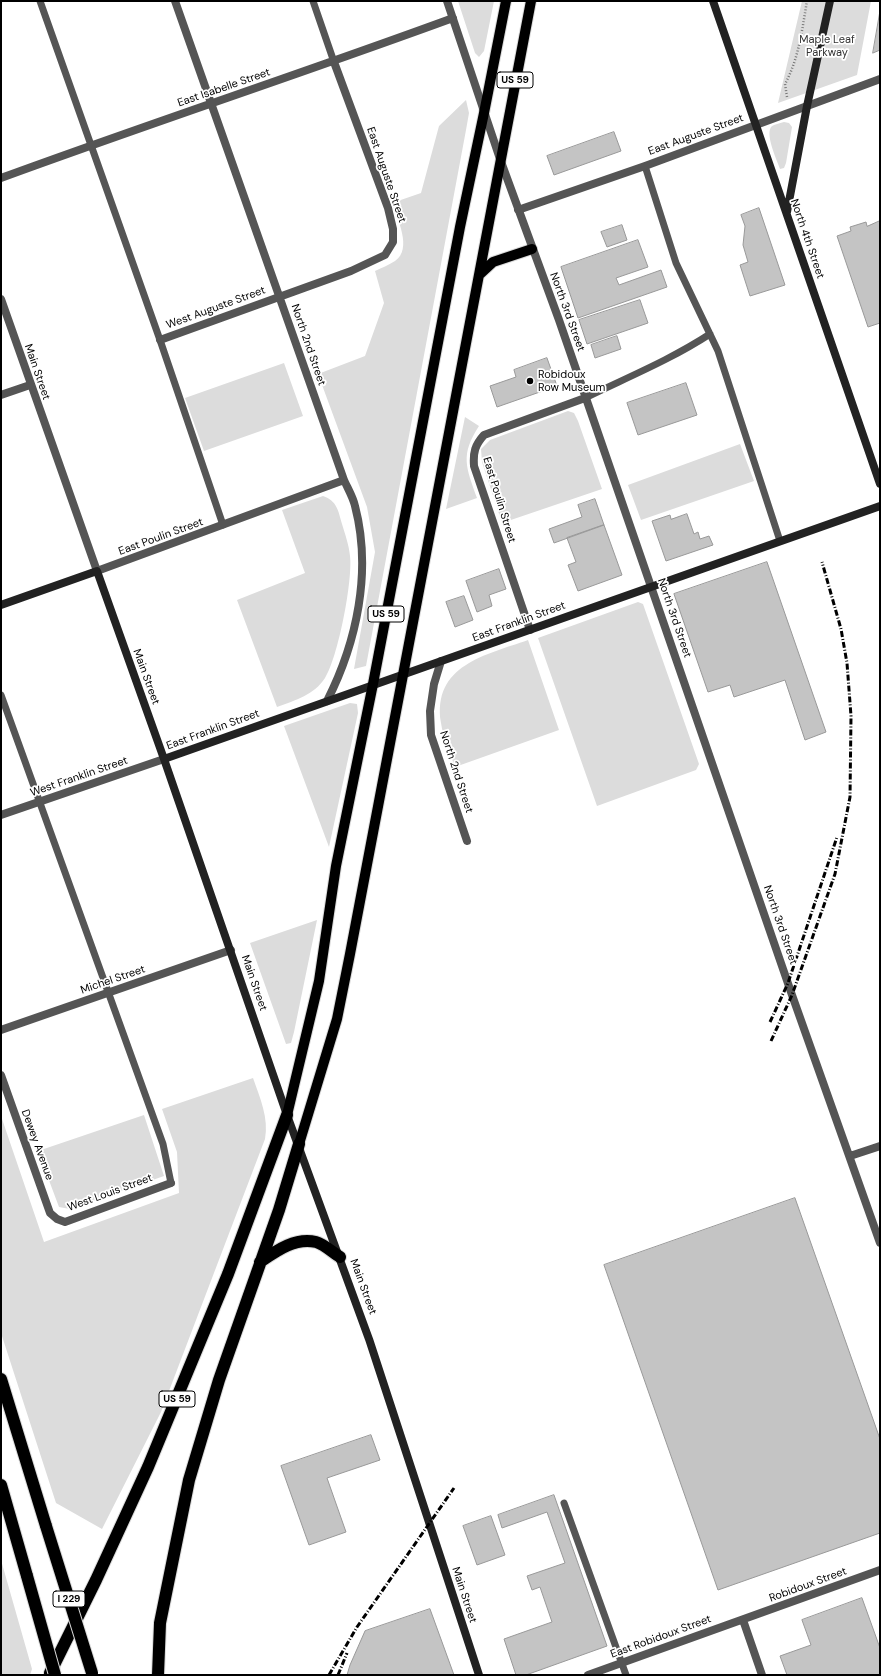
<!DOCTYPE html>
<style>
body{margin:0}
#map{position:relative;width:881px;height:1676px;overflow:hidden;background:#fff;font-family:"DM Sans",sans-serif}
canvas{display:block}
.frame{position:absolute;inset:0;border:2px solid #000;pointer-events:none}
</style>
<div id="map">
<canvas width="881" height="1676"></canvas>
<div class="frame"></div>
</div>
<script>
const g = document.querySelector('canvas').getContext('2d');
g.lineJoin = 'round';
function fillPath(path, color) {
  g.fillStyle = color;
  g.fill(path, 'evenodd');
}
function trace(path, color, width, dash) {
  g.strokeStyle = color;
  g.lineWidth = width;
  g.lineCap = dash ? 'butt' : 'round';
  g.setLineDash(dash || []);
  g.stroke(path);
}
function write(font, color, halo, rows, align = 'center') {
  g.font = font + ' "DM Sans",sans-serif';
  g.lineWidth = 3.5;
  g.setLineDash([]);
  g.textBaseline = 'middle';
  g.strokeStyle = halo;
  g.fillStyle = color;
  for (const [text, x, y, turn = 0] of rows) {
    g.save();
    g.translate(x, y);
    g.rotate((+turn || 0) * Math.PI / 180);
    g.textAlign = isNaN(turn) ? turn : align;
    if (halo) g.strokeText(text, 0, 0);
    g.fillText(text, 0, 0);
    g.restore();
  }
}
const green = new Path2D(`
 M458,1h36l-10,50 -5,6 -4,-4z
 M802,1h69l-14,74 -79,28z
 M466,100l3,13 -3,17 -100,536 -12,3 21,-117 -8,-45 -49,-133 47,-18 19,-53 -9,-32c6,-3 14,-6 20,-10 18,-12 2,-43 -3,-58l29,-10 18,-67z
 M784,122l5,1 3,4 -6,36 -2,5 -4,1c-3,-9 -16,-36 -8,-43 3,-2 9,-3 12,-4z
 M284,363l19,53 -99,35 -19,-53z
 M568,411l6,2 4,8 24,68 -100,34 -20,-61 -1,-13 9,-9z
 M465,417l14,9c-19,29 -13,41 -2,72l-31,11z
 M740,444l14,37 -113,39 -13,-35z
 M323,496c14,5 15,14 19,28 3,10 7,21 8,32 3,24 -12,102 -25,122 -11,17 -29,22 -48,29l-40,-107 68,-27 -23,-63z
 M638,602l5,2 56,160 -3,6 -99,36 -59,-168z
 M528,640l31,90 -104,37c-5,-14 -12,-29 -14,-44 -9,-58 45,-68 87,-83z
 M350,703l7,1 1,9 -29,134 -45,-121z
 M317,920l-23,112 -3,11 -5,1 -36,-101z
 M253,1078c7,20 16,40 12,61l-104,273 -59,117 -46,-26 -55,-170v-217l43,126 135,-49 -2,-41 -15,-43z
 M144,1115l20,61 -94,33 -11,-2 -21,-56z
 M1,1560l31,109 -2,6h-29z`);
const building = new Path2D(`
 M880,11v39l-7,3z
 M614,132l7,19 -67,24 -7,-19z
 M759,208l26,77 -35,11 -10,-31 8,-3 -5,-17 2,-19 -4,-11z
 M880,221v102l-12,4 -31,-91 14,-5 -1,-4 16,-5 1,4z
 M622,225l5,15 -20,7 -6,-15z
 M638,240l10,27 -32,11 3,7 42,-15 6,17 -89,31 -17,-51z
 M640,300l8,23 -61,21 -8,-24z
 M617,336l4,13 -26,9 -4,-13z
 M547,358l10,28 -60,21 -7,-21 26,-9 -2,-7z
 M686,383l11,32 -59,20 -11,-32z
 M595,499l9,26 -50,18 -5,-14 33,-12 -4,-12z
 M687,514l7,20 4,-2 2,7 9,-3 4,9 -47,16 -14,-40 18,-6 1,4z
 M604,525l18,50 -44,16 -10,-26 8,-3 -9,-24z
 M767,562l59,170 -21,8 -20,-60 -51,17 -4,-12 -22,7 -34,-98z
 M499,569l7,20 -17,6 3,11 -15,6 -11,-31z
 M464,596l9,24 -18,7 -9,-25z
 M795,1198l85,241v94l-162,57 -114,-325z
 M371,1435l9,25 -53,18 19,54 -37,13 -28,-79z
 M554,1495l53,151 -81,29h-10l-12,-36 48,-17 -12,-35 -8,3 -5,-14 38,-13 -18,-51 -45,16 -4,-13z
 M491,1516l14,39 -28,10 -14,-39z
 M862,1598l18,50v27h-93l-7,-19 31,-11 -9,-25z
 M430,1609l24,66h-107l3,-10 15,-34z`);
const path = new Path2D(`
 M787,97l-2,-13c14,-26 17,-54 22,-83`);
const lane = new Path2D(`
 M40,1l120,339 63,185
 M313,1l21,61
 M645,166l31,97 42,88 62,190
 M585,398c43,-21 85,-38 125,-64
 M1,695l162,449 8,39
 M564,1503l62,172`);
const street = new Path2D(`
 M175,1l169,479c4,9 9,17 11,26 17,65 2,136 -28,195
 M447,1l53,158 59,161 233,675 88,248
 M1,178c150,-55 302,-105 452,-160
 M518,210l127,-44 235,-87
 M1,299l96,272 247,-91
 M160,340l191,-69 34,-16 8,-13v-13l-5,-21 -54,-146
 M1,395l29,-10
 M530,630l-56,-164c-1,-14 1,-21 10,-31l101,-37
 M441,661l-7,23 -4,27 1,24 36,106
 M1,815l163,-56
 M1,1030l230,-80
 M1,1075l49,138 7,6 8,3 106,-39
 M850,1156l30,-10
 M743,1620l19,55
 M588,1675l292,-105`);
const secondary = new Path2D(`
 M713,1l167,483
 M787,212l20,-106 23,-105
 M1,605l96,-34 67,188 123,356 82,224 110,336
 M164,759l716,-253`);
const primary = new Path2D(`
 M479,275l14,-13 39,-13
 M287,1115l32,-134 17,-115 37,-182 87,-457 24,-114 22,-112
 M299,1144l38,-125 13,-65 181,-953`);
const highway = new Path2D(`
 M260,1262c16,-11 35,-25 56,-20 8,2 17,11 24,15
 M1,1379l45,147
 M1,1485l26,91
 M50,1673l46,-93 52,-113 80,-193 59,-159
 M158,1675l2,-52 29,-143 30,-100 60,-170 20,-66`);
const rail = new Path2D(`
 M770,1022l18,-39 49,-146
 M771,1041l21,-46 43,-121 15,-77 1,-81 -4,-53 -6,-34 -19,-67
 M329,1675l28,-48 97,-139
 M338,1675l9,-22`);
const highwayBridge = new Path2D(`
 M46,1526l46,147
 M27,1576l28,99`);
const markers = [
 [530,381,4,"#000"]
];
const shields = [
 [515,80,36],
 [386,614,36],
 [177,1399,36],
 [69,1599,32]
];
const shieldNames = [
 ["US 59",515,80],
 ["US 59",386,614],
 ["US 59",177,1399],
 ["I 229",69,1599]
];
const parkNames = [
 ["Maple Leaf",827,40],
 ["Parkway",827,53]
];
const streetNames = [
 ["East Isabelle Street",224,88,-19],
 ["East Auguste Street",696,135,-20],
 ["East Auguste Street",386,175,71],
 ["North 4th Street",807,239,71],
 ["West Auguste Street",216,308,-20],
 ["North 3rd Street",567,312,70],
 ["North 2nd Street",308,345,71],
 ["Main Street",37,372,71],
 ["East Poulin Street",499,500,73],
 ["East Poulin Street",161,537,-20],
 ["North 3rd Street",674,618,71],
 ["East Franklin Street",519,622,-20],
 ["Main Street",146,677,70],
 ["East Franklin Street",213,730,-20],
 ["North 2nd Street",456,772,72],
 ["West Franklin Street",79,777,-19],
 ["North 3rd Street",780,925,71],
 ["Michel Street",113,980,-19],
 ["Main Street",254,983,71],
 ["Dewey Avenue",37,1145,70],
 ["West Louis Street",110,1193,-20],
 ["Main Street",363,1287,70],
 ["Robidoux Street",808,1585,-20],
 ["Main Street",464,1595,72],
 ["East Robidoux Street",661,1637,-20]
];
const poiNames = [
 ["Robidoux",538,375],
 ["Row Museum",538,388]
];
fillPath(green, '#dcdcdc');
fillPath(building, '#c4c4c4');
trace(building, '#999', 1);
trace(primary, '#dbdbdb', 12);
trace(highway, '#dbdbdb', 14);
trace(path, '#777', 2.5, [1, 2]);
trace(lane, '#555', 7);
trace(street, '#555', 8);
trace(secondary, '#222', 8);
trace(primary, '#000', 10);
trace(highway, '#000', 12);
trace(rail, '#000', 3, [6, 2, 1, 2]);
trace(highwayBridge, '#dbdbdb', 14, []);
trace(highwayBridge, '#000', 12);
for (const [x, y, r, color] of markers) {
  const dot = new Path2D();
  dot.arc(x, y, r, 0, 2 * Math.PI);
  g.fillStyle = color;
  g.fill(dot);
  trace(dot, '#fff', 1.5);
}
for (const [x, y, w] of shields) {
  const box = new Path2D();
  box.roundRect(x - w / 2, y - 8, w, 16, 3);
  g.fillStyle = '#fff';
  g.fill(box);
  trace(box, '#000', 1);
}
write('bold 10px', '#000', null, shieldNames);
write('11px', '#333', '#fff', parkNames);
write('11px', '#000', '#fff', streetNames);
write('11px', '#000', '#fff', poiNames, 'left');
</script>
